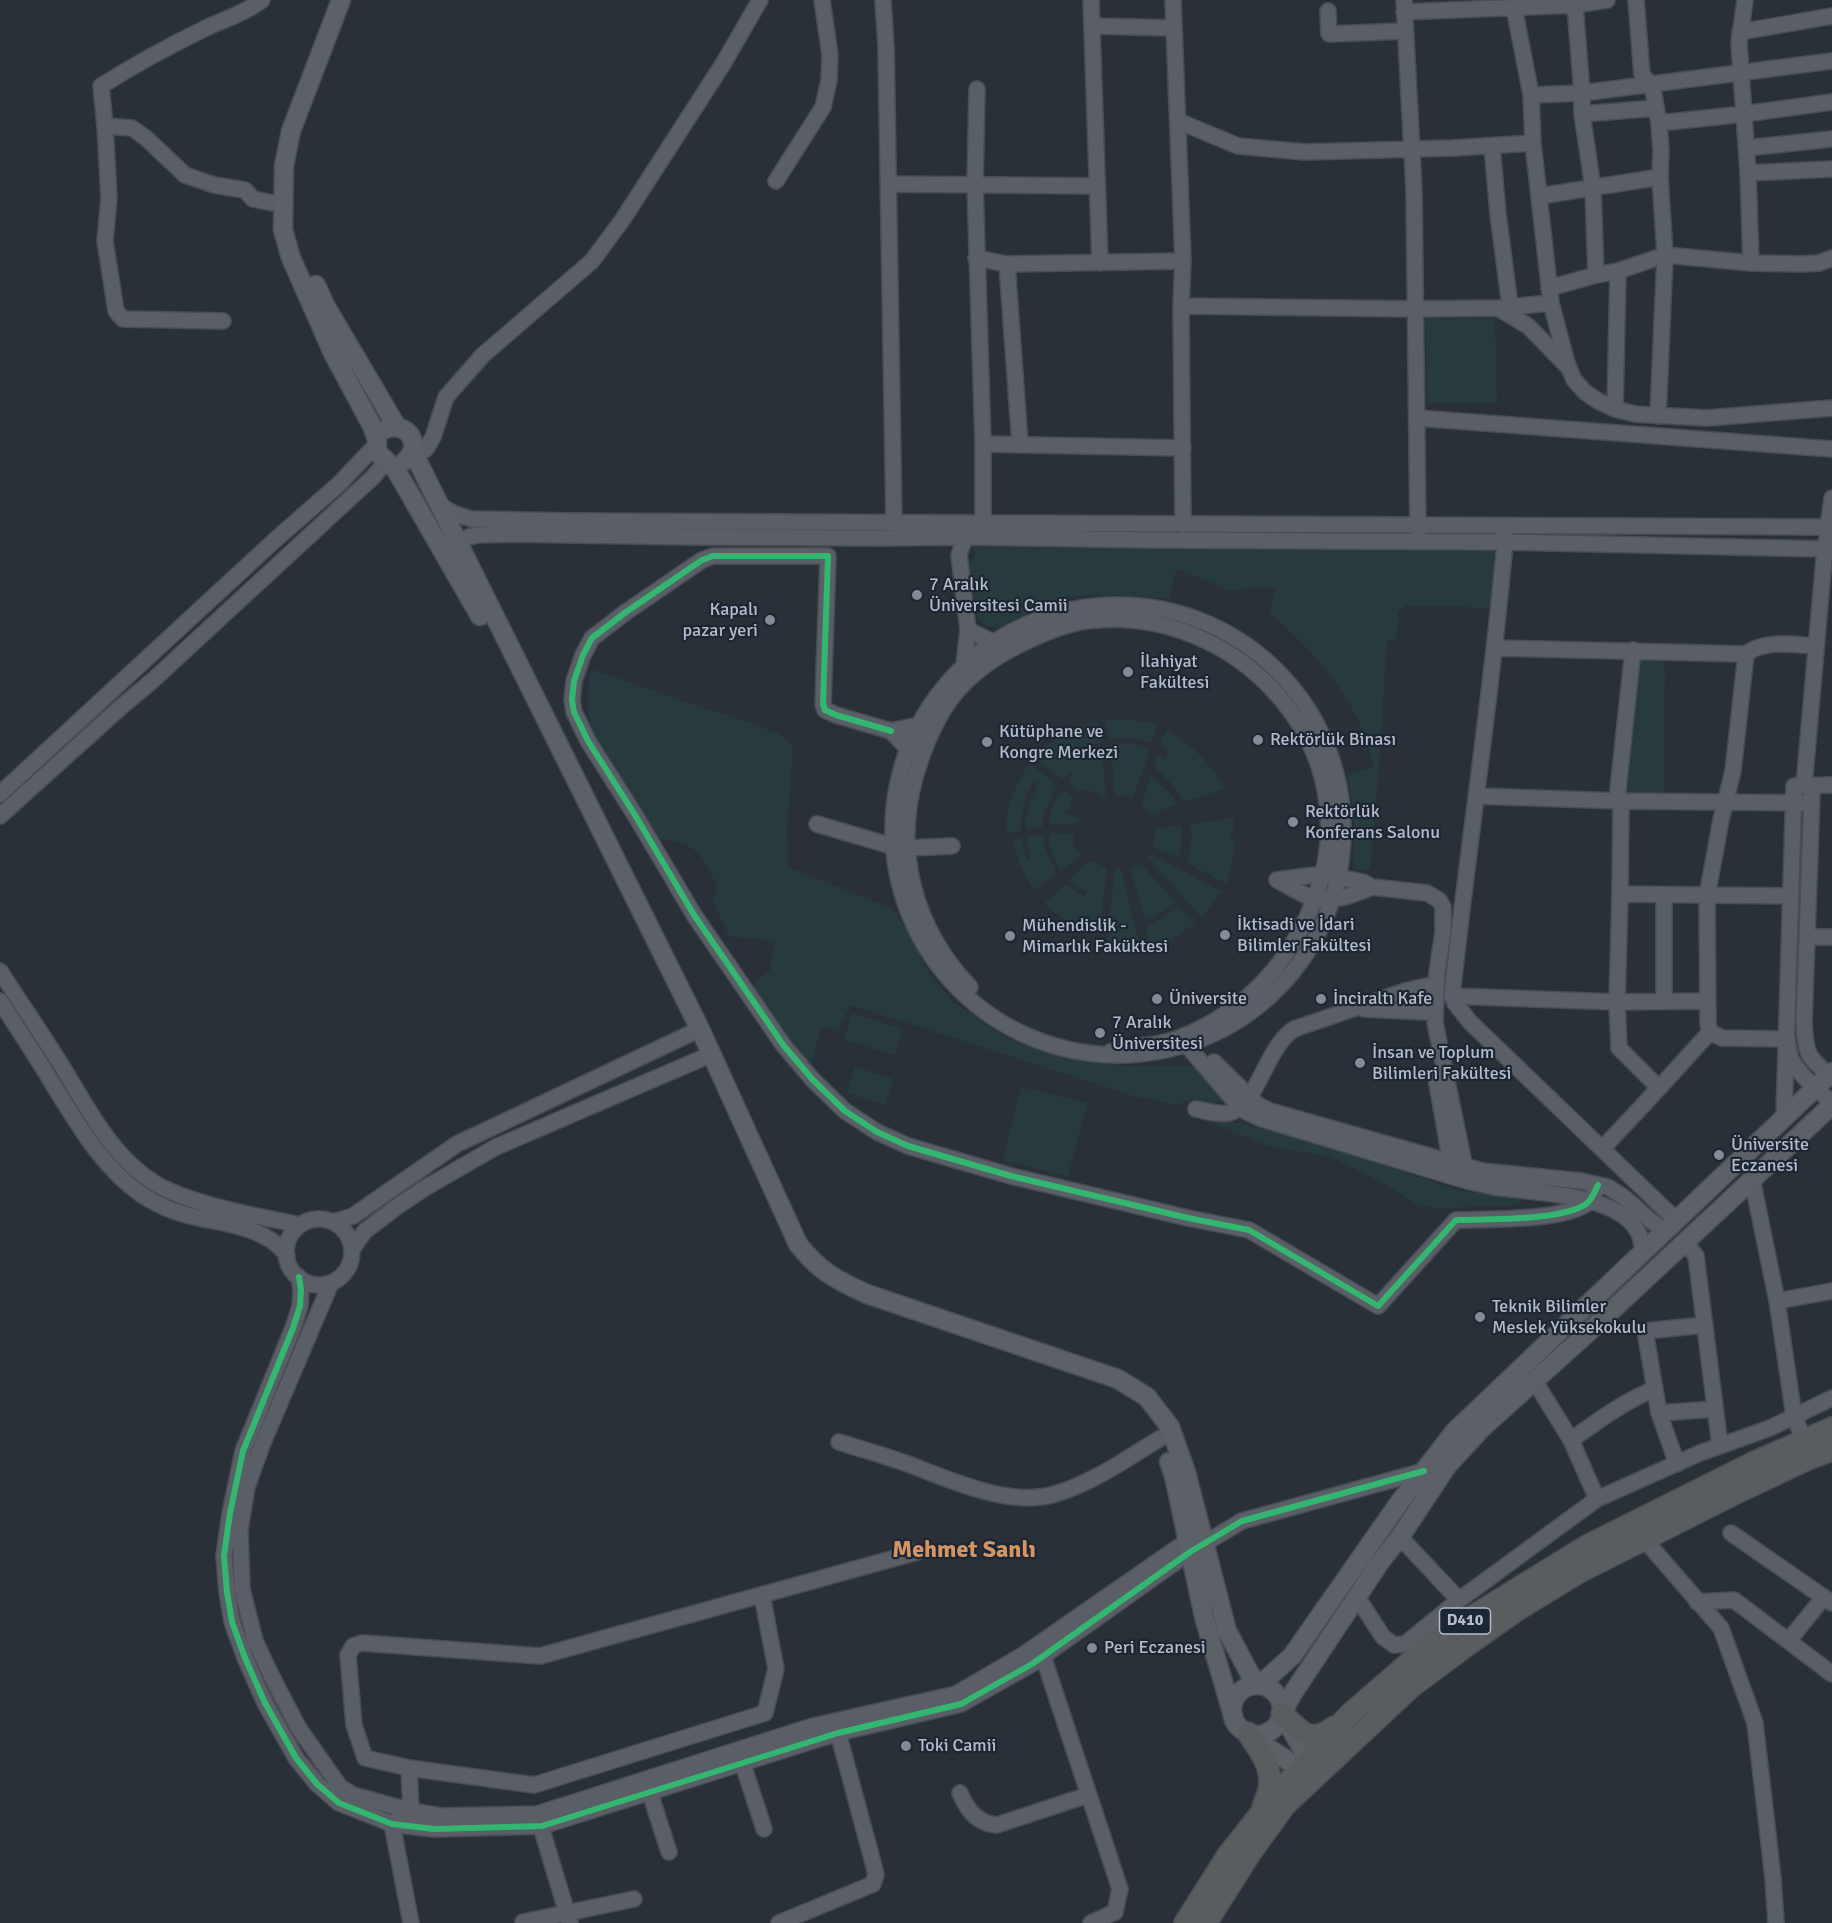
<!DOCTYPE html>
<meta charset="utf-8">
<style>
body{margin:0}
canvas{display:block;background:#2a3038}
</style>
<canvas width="1832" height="1923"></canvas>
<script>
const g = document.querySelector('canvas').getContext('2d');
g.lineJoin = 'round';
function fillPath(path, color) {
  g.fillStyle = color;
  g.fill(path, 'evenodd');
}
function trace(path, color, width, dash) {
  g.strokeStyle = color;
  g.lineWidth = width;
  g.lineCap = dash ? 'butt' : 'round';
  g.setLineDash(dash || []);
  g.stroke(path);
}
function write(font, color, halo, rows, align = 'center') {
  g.font = font + ' Signika,sans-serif';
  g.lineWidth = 4.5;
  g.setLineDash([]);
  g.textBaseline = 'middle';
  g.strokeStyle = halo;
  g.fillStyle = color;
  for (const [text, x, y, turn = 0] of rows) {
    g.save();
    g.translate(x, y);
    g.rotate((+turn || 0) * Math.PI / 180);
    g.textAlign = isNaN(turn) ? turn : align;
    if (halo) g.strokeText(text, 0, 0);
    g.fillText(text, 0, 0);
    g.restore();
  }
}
const green = new Path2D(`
 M1493,318l2,2 2,83h-69l-3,-84z
 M975,547l519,4 6,6 -11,51 -82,-3 -9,8 -1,25 -10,4 -9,139 -8,87 -2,2 -11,-2 -3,-4c2,-35 0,-55 -7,-89l27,-8c-3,-10 -5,-21 -9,-31 -19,-50 -57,-90 -96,-124l8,-25 -49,3 -50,-21 -4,6 -4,24 -49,-4 -54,1 -70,32 -12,-3 -8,-9v-12l-9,-35v-6l6,-4z
 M1657,659l6,3 2,5 -1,127 -37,-1 12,-132z
 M591,669l100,35 51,16 37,14 14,13 -6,82 1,38 105,42 16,25 19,37 25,31 58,38 60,11 53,16 73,-1 27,34 -9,4 -30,-3 -7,4 -44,-9 -283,-91 -13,25 -16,-4 -11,38 -45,-32 -17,-36 7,-15 14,-11 5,-29 -46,-5 -16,-35 5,-12c-5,-12 -13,-32 -25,-40 -10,-8 -33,-11 -46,-11 -32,-54 -70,-102 -56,-169z
 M1123,719l35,5 -7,19 -19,-5h-23l-3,-17z
 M1093,722h5l3,20 -14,4 -18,9 3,5 12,-7 17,-5 5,48 -4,1c-8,-7 -14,-8 -24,-5l-10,-11 5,-7 -2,-2 -9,7 -28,-21c15,-18 37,-29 59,-36z
 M1167,730c28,18 41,30 58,59l-42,13c-8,-15 -15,-24 -29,-34l4,-14 7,6 5,-8 -10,-6z
 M1132,744l18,6 -18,49 -4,-3 -13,-1 -5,-50z
 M1029,764l28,21 -14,31 -1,12 -16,1 -1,-4 5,-23 8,-18 -4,-3c-11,14 -13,32 -13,50l-15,2c2,-31 6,-42 23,-69z
 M1151,776l20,18 6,10 -26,11 -9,-12z
 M1062,790l11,8 -7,15 16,7 -2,3 -32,2 4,-18z
 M1233,818l1,12 -4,1 -1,5 7,8 -9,40 -40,-21 5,-23 -2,-16z
 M1181,825v20l-2,13 -25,-10 1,-19z
 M1049,833h25c-4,10 0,18 9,21l-23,17 -11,-27z
 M1043,834l2,14 11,26 -22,16 -14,-25 -7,-25 9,-2 4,21h4l-4,-22z
 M1150,854l71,37 -19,27 -55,-61z
 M1090,860l17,8 -8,64 -4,3 -26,-11 -25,-20 21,-20 20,13 2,-5 -18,-11z
 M1138,864l5,2 32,36 -6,6 -24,12 -15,-52z
 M1115,869h6l20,81 -22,2h-13z
 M1178,906l18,17 -27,18 -19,7 -4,-22 19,-9z
 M852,1013l51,16 -8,26 -51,-15z
 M855,1067l38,12 -8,26 -38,-12z
 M1021,1087l66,16 -19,74 -65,-17z
 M1197,1113l92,22 54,16 115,39 60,8 5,5 -13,3 -70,2 -20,-2 -39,-24 -52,-26 -58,-9 -47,-19z`);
const minor = new Path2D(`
 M883,0l3,47 8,475
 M1091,0l9,263
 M1173,0l10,261 -2,45 2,219
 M1404,0l10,191 4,343
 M1636,0l6,75 10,10 7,38 2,28 -1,26 5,78 -7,161
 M1745,0l-6,43 9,130 3,90
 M1575,5l7,88v21l11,74 3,87
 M1514,7l17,88 2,48 18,160 16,60 7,17 11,12 13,9 17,8 20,5 72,4 125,-10
 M1328,11l1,23 76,-3
 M1404,12l171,-7 32,-5
 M1092,26l82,2
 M1740,32l92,-16
 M977,89l-2,96 8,259v80
 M1531,95l51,-2 250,-32
 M1582,114l74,-6
 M1178,121l60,25 67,6 148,-4 80,-5
 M1659,123l85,-9 88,-12
 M105,126l-4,-40c33,-21 68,-40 103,-57 20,-10 40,-15 58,-29
 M1492,146l6,68 12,92
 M1746,148l86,-9
 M1748,173l84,-4
 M776,181l47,-74 6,-27 1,-25 -8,-55
 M888,184l209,2
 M1540,196l120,-19
 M976,258l31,6 176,-3
 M1007,264l13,180
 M1549,288l47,-13 22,-4 47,-16 86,8 51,1 17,-1 13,-5
 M1181,306l235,3 82,-1 53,-5
 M1498,308l30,18 38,39
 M223,321l-100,-2 -7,-8 -11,-70 4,-43 -4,-72 27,2 14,10 39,37 29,10 31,5 8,9 30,6
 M1615,409l3,-138
 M1417,418l415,31
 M983,444l200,4
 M414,456l12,-7 7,-12 13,-40 37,-42 109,-94 31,-42 100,-155 37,-64
 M438,504l15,9 18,6 100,2 1257,6
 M964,529l1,8 -6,18 9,75
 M1504,534l1,8c-13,152 -37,303 -53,454l3,7 15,19 206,198
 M457,543l12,-6 8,-2 36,-1 182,3 185,1 85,-1 188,3 352,2 320,7
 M893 830a225 225 0 1 1 450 0a225 225 0 1 1-450 0Z
 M1816,646c-23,-1 -51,-7 -70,8l-13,117 -12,49 -14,76 1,128 2,8 12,6 65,1c1,6 2,14 4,20 9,17 26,31 41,43
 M1494,648l252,6
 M964,664l4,-34 25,12
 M891,731l-55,-16 -11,-5 -2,-6 5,-148h-115l-11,4 -76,52 -34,26 -9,17 -9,26 -2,19 2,12 14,29 47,74 59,100 90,131 29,34 32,31 32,21 31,14 103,30 177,42 61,12 129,76 78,-86c31,-1 105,1 130,-16 6,-4 9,-13 12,-19
 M917,752l-8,-2 -18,-19 28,-6 7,3
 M1804,786l20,-227 8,-61
 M1812,793l-8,230c2,29 2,33 25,52
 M0,794l275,-254 64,-56 37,-39
 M1476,796l145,5 191,2
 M1617,799l16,-149
 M1621,801l-1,93 -3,108 91,-1
 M0,816l121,-109 31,-26 220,-203 14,-16
 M817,824l78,23 12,1 45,-2
 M1323,874l40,8 9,5c-16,7 -39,16 -56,12 -13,-3 -27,-13 -39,-19z
 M1372,887l55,6 12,7 4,7v25l-6,40 -2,51 31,150
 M1620,894l171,2
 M1807,937h25
 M0,971c18,28 37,56 55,84 29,45 53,100 101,129 36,21 102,32 144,41
 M970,987c-55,-57 -77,-136 -54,-213 19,-63 43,-99 103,-129 20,-10 44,-21 67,-24 152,-19 287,129 229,277 -19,51 -52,93 -99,122 -20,12 -42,22 -65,25 -15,2 -27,1 -41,7
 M1452,996l165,6 2,46 40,40 -57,61
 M0,1001c18,28 37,56 54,85 25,40 48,81 88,109 13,8 26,15 41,19 34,10 81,10 104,41
 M1664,1001v-105
 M1364,1009l61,3
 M1186,1042l5,8 50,59 21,10 205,62c9,2 18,4 27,6 38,6 127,6 145,47 2,5 3,12 5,18
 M1214,1062l44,43 12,6 212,60 99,10 27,6 17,11 26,23 14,10
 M1436,1078l16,92
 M1659,1088l51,-56
 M1196,1109c10,2 23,6 33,4 29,-7 36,-65 65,-84l111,-38 22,-5
 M1784,1118l10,-332 38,-1
 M1752,1179l25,122 17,115 10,24
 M286 1252a33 33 0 1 1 66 0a33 33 0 1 1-66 0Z
 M333,1222l20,-6 104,-72 243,-115
 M1685,1242l11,14 24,190
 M352,1249l13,-18 30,-23 30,-20 71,-41 216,-93
 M299,1277l2,12 -1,17 -7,22 -50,123 -13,62 -6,43 3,36 5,30 13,36 20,45 31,55 21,26 22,19 53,21 42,5 108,-3 296,-93 123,-29 71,-40 158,-112 52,-31 182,-50
 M331,1283l-69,162 -15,42 -7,42 2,60 13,52 16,34 27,52 42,60 13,8 11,3 47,13 30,5 96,-2 276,-88 143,-32 67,-39 173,-120
 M1777,1301l55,-10
 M1534,1380l37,60 26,59
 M1659,1413l56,-4
 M1571,1440c27,-19 53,-39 84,-51
 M839,1442c22,7 44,13 66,21 44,16 103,45 150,31 38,-11 72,-36 106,-56
 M1677,1464l-18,-51 -14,-82 60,-6
 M1731,1533l101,70
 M1400,1537l59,63
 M1645,1540l76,88 34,95 18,155 3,45
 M762,1595l14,74 -11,44 -231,72 -125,-17 -44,-10 -11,-33 -6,-70 5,-9 9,-3 178,13 377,-104
 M1357,1597l26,40 11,8 11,-1 54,-44 138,-101 103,-46 70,-25 62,-30
 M1697,1602l37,-2 98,74
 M1789,1640l35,-43
 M1043,1656l77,233 -5,23 -24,11
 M739,1752l25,77
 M409,1768l2,43 -19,13 19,99
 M647,1784l22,68
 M960,1793c7,17 18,31 37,32l91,-30
 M538,1817l32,106
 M523,1922l111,-23
 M779,1923l94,-39 3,-10 -40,-149`);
const major = new Path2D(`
 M341,0l-50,131 -7,35 -1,64 8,28 23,52 19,43 39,73 5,14v10l2,4 17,16 84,146
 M316,285l9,20 72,122
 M386,429c21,-8 37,15 20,31
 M413,452l287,577 98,215c21,27 38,36 69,50l251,85 29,18 23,30 16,45 41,159 23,43 10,11 32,-29 107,-153 56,-72 377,-359
 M1169,1462l5,14 30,141 30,102
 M1232 1710a25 25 0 1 1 50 0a25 25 0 1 1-50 0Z
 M1254,1738c17,14 40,23 54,40
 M1318,1769l-10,-10 -26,-46 11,-20 87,-131 20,-25 47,-71 35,-38 111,-100 239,-223`);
const highway = new Path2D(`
 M1282,1713c17,17 28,33 52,14
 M1248,1733c10,15 22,30 22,49 0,8 -4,17 -7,25
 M1185,1923l43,-68 42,-53 79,-87 69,-60 39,-29 130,-80 168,-84 77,-34
 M1206,1923l45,-71 34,-47 126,-118 51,-38 55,-39 64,-39 153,-77 74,-35 24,-9`);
const cycleway = new Path2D(`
 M891,731l-55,-16 -11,-5 -2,-6 5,-148h-115l-11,4 -76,52 -34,26 -9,17 -9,26 -2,19 2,12 14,29 47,74 59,100 90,131 29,34 32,31 32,21 31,14 103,30 177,42 61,12 129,76 78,-86c31,-1 105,1 130,-16 6,-4 9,-13 12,-19
 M299,1277l2,12 -1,17 -7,22 -50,123 -13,62 -6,43 3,36 5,30 13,36 20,45 31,55 21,26 22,19 53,21 42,5 108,-3 296,-93 123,-29 71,-40 158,-112 52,-31 182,-50`);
const markers = [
 [917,595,6,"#848b96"],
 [770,620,6,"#848b96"],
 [1128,672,6,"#848b96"],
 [1258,740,6,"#848b96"],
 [987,742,6,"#848b96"],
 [1293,822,6,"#848b96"],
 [1225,935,6,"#848b96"],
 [1010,936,6,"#848b96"],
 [1157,999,6,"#848b96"],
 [1321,999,6,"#848b96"],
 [1100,1033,6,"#848b96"],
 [1360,1063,6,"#848b96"],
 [1719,1155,6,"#848b96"],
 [1480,1317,6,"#848b96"],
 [1092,1648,6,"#848b96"],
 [906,1746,6,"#848b96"]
];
const shields = [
 [1465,1621,51]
];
const shieldNames = [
 ["D410",1465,1621]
];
const poiNames = [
 ["7 Aralık",929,585],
 ["Üniversitesi Camii",929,606],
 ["Kapalı",758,610,"right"],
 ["pazar yeri",758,631,"right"],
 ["İlahiyat",1140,662],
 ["Fakültesi",1140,683],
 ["Kütüphane ve",999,732],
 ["Kongre Merkezi",999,753],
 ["Rektörlük Binası",1270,740],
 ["Rektörlük",1305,812],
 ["Konferans Salonu",1305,833],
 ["İktisadi ve İdari",1237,925],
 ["Bilimler Fakültesi",1237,946],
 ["Mühendislik -",1022,926],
 ["Mimarlık Faküktesi",1022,947],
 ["Üniversite",1169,999],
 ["İnciraltı Kafe",1333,999],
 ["7 Aralık",1112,1023],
 ["Üniversitesi",1112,1044],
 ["İnsan ve Toplum",1372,1053],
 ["Bilimleri Fakültesi",1372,1074],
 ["Üniversite",1731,1145],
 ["Eczanesi",1731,1166],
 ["Teknik Bilimler",1492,1307],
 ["Meslek Yüksekokulu",1492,1328],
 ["Peri Eczanesi",1104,1648],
 ["Toki Camii",918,1746]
];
const districtNames = [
 ["Mehmet Sanlı",964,1551]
];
fillPath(green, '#273a3e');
trace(minor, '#484c53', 18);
trace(major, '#484c55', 21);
trace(highway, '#474c53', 24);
trace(minor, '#5a5e66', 15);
trace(major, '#5c6168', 18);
trace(highway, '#5a5d60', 21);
trace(cycleway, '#33b770', 6);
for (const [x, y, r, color] of markers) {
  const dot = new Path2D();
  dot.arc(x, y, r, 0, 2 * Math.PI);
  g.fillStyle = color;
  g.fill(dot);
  trace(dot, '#1d2633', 2);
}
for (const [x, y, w] of shields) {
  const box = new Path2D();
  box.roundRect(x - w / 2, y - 13, w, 26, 4.5);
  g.fillStyle = '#1d2633';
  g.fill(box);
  trace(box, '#b4bcc9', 1.5);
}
write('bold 16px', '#b4bcc9', null, shieldNames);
write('18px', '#b4bcc9', '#1d2633', poiNames, 'left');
write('bold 24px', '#d59563', '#1d2633', districtNames);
</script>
